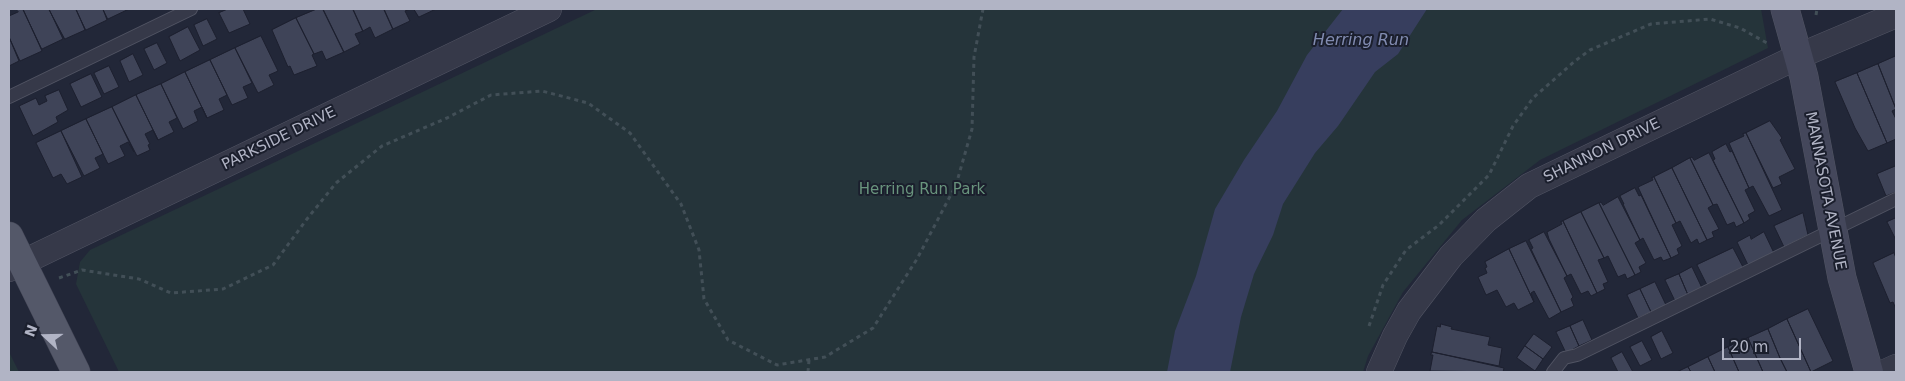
<!DOCTYPE html>
<style>
body{margin:0}
#map{position:relative;width:1905px;height:381px;overflow:hidden;background:#222738;font-family:"DejaVu Sans",sans-serif}
canvas{display:block}
.frame{position:absolute;inset:0;border:10px solid #b1b4c5;pointer-events:none}
.north{position:absolute;left:20px;top:311px;width:50px;height:50px;-webkit-text-stroke:4px #1b1f2d;paint-order:stroke;rotate:291deg;font-size:14px;font-weight:700;line-height:20px;text-align:center;color:#b1b4c5}
.north::after{content:'';display:block;margin:auto;width:18px;height:22px;background:#b1b4c5;clip-path:polygon(50% 0,100% 100%,50% 72%,0 100%)}
.scale{position:absolute;left:1722px;top:338px;width:79px;height:22px;box-sizing:border-box;border:2px solid #b1b4c5;border-top:0;padding-left:6px;font-size:15px;line-height:18px;white-space:nowrap;color:#b1b4c5;-webkit-text-stroke:4px #1b1f2d;paint-order:stroke}
</style>
<div id="map">
<canvas width="1905" height="381"></canvas>
<div class="frame"></div>
<div class="north">N</div>
<div class="scale">20 m</div>
</div>
<script>
const g = document.querySelector('canvas').getContext('2d');
g.lineJoin = 'round';
function fillPath(path, color) {
  g.fillStyle = color;
  g.fill(path, 'evenodd');
}
function trace(path, color, width, dash) {
  g.strokeStyle = color;
  g.lineWidth = width;
  g.lineCap = dash ? 'butt' : 'round';
  g.setLineDash(dash || []);
  g.stroke(path);
}
function write(font, color, halo, rows, align = 'center') {
  g.font = font + ' "DejaVu Sans",sans-serif';
  g.lineWidth = 4;
  g.setLineDash([]);
  g.textBaseline = 'middle';
  g.strokeStyle = halo;
  g.fillStyle = color;
  for (const [text, x, y, turn = 0] of rows) {
    g.save();
    g.translate(x, y);
    g.rotate((+turn || 0) * Math.PI / 180);
    g.textAlign = isNaN(turn) ? turn : align;
    if (halo) g.strokeText(text, 0, 0);
    g.fillText(text, 0, 0);
    g.restore();
  }
}
const green = new Path2D(`
 M597,9h1164l7,39 -228,112 -78,60 -59,72 -35,64 -5,16h-1244l-43,-88 4,-22 10,-12z
 M9,352l10,20h-10z`);
const water = new Path2D(`
 M1343,9h84l-29,45 -23,18 -37,54 -23,27 -32,51 -10,31 -19,39 -13,43 -11,55h-63l8,-41 21,-55 19,-67 29,-49 33,-49 30,-56z`);
const building = new Path2D(`
 M16,9h7l19,42 -22,10 -11,-24v-21l9,-4z
 M23,9h26l14,30 -21,10z
 M49,9h27l9,21 -20,9z
 M76,9h27l4,11 -21,10z
 M103,9h26l-21,10z
 M228,9h15l7,15 -21,9 -10,-20z
 M317,9h6l21,43 -18,8 -4,-9 -8,3 -18,-36z
 M323,9h30l10,22 -8,3 5,10 -16,8z
 M353,9h31l9,20 -18,9 -5,-11 -7,4z
 M384,9h26l-5,2 5,10 -17,8z
 M414,9h22l-17,8z
 M296,18l18,36 -2,1 5,11 -23,9 -4,-9 -2,1 -16,-37z
 M207,19l10,20 -14,7 -9,-21z
 M188,27l12,23 -20,11 -11,-24z
 M261,36l17,35 -9,4 5,10 -16,8 -23,-45z
 M9,37l10,24 -10,5z
 M157,43l10,20 -13,7 -10,-21z
 M235,48l17,35 -9,4 5,11 -16,7 -22,-45z
 M133,54l10,21 -14,7 -9,-21z
 M1896,56v53l-18,-45z
 M210,60l17,35 -8,4 5,11 -17,8 -22,-46z
 M1878,64l18,45 -4,2 4,8v20l-9,4 -30,-70z
 M109,66l10,21 -15,7 -10,-21z
 M185,72l22,46 -5,-11 -8,4 4,10 -15,8 -22,-45z
 M1857,73l30,70 -19,8 -13,-23 -20,-46z
 M91,74l11,23 -21,10 -11,-23z
 M161,84l16,34 -8,4 5,10 -16,8 -22,-45z
 M59,90l9,20 -12,7 2,5 -25,14 -14,-30 17,-8 3,7 8,-4 -2,-5z
 M136,95l22,45 -5,-10 -8,4 5,10 -2,1 2,5 -13,6 -25,-49z
 M112,107l22,45 -6,-10 -8,4 5,10 -17,8 -22,-45z
 M86,119l17,35 -8,4 5,10 -16,8 -23,-45z
 M1770,121l12,17 -2,2 15,29 -16,8 3,7 -9,4 -27,-55z
 M61,131l21,46 -15,7 -6,-10 -8,4 -17,-35z
 M1746,133l36,77 -13,6 -16,-30 -4,2 -20,-45 15,-7 -1,-2z
 M1726,144l4,8 2,-1 17,37 -4,2 10,21 -7,4 2,4 -6,4 -31,-63 2,-1 -3,-7z
 M1709,153l35,70 -8,4 -2,-5 -7,3 -10,-21 -4,1 -23,-47 2,-1 2,3z
 M1690,158l23,47 -5,3 11,21 -7,3 2,5 -7,3 -35,-72z
 M1896,166v26l-10,4 -9,-22z
 M1672,168l35,72 -8,4 -2,-5 -6,4 -11,-22 -4,2 -22,-46z
 M1654,177l22,46 -4,2 10,21 -5,3 2,5 -8,4 -33,-71 15,-7 -1,-2z
 M1635,188l4,8 2,-1 30,63 -8,3 -2,-4 -7,3 -11,-22 -3,2 -17,-36h1l-4,-8z
 M1618,197l22,43 -5,3 11,20 -7,4 2,5 -6,3 -36,-72 2,-1 2,3z
 M1599,203l36,72 -8,4 -2,-5 -7,3 -10,-21 -4,2 -23,-46z
 M1581,212l23,46 -6,2 10,22 -5,2 2,5 -8,4 -34,-72z
 M1803,213l5,22 -24,12 -10,-21z
 M1896,218v22l-9,-18z
 M1563,221l34,72 -6,3 -3,-5 -7,3 -10,-20 -4,2 -18,-37 -2,-7 15,-8 -1,-2z
 M1544,232l23,44 -3,2 9,19 -2,2 3,7 -13,6 -30,-63 2,-1 -4,-8z
 M1764,232l10,21 -26,12 -11,-23 13,-7 1,4z
 M1526,241l35,71 -12,7 -15,-28 -3,2 3,9 -25,-53z
 M1733,248l10,19 -36,18 -10,-20z
 M1509,249l25,53 -16,8 -4,-7 -8,4 -9,-17 -11,5 -8,-18 9,-4 -2,-5 2,-1 -2,-5z
 M1894,253l2,5v51l-3,-7 -3,1 -17,-40z
 M1692,267l10,21 -14,7 -9,-21z
 M1679,274l9,21 -13,6 -10,-21z
 M1655,282l11,23 -15,7 -11,-23z
 M1640,289l11,23 -13,6 -11,-23z
 M1808,309l25,52 -22,11 -24,-53z
 M1787,319l24,53h-24l-7,-14 -12,-29z
 M1583,320l9,20 -13,6 -9,-20z
 M1441,324l11,3 -1,2 39,8 -2,8 14,3 -3,18 -67,-14 5,-26 3,1z
 M1570,326l9,20 -13,7 -10,-21z
 M1768,329l12,29 7,14h-24l-15,-34z
 M1662,331l11,22 -12,6 -10,-22z
 M1534,334l18,13 -9,12 -18,-13z
 M1748,338l15,34h-24l-11,-25z
 M1642,341l10,19 -12,6 -10,-19z
 M1525,346l18,13 -8,12 -18,-13z
 M1728,347l11,25h-24l-7,-15z
 M1432,352l72,16 -1,4 -73,-1 3,-16h-2z
 M1622,352l11,20h-15l-7,-14z
 M1708,357l7,15h-24l-3,-5z
 M1688,367l3,5h-14z`);
const path = new Path2D(`
 M1816,15l1,-6
 M59,278l23,-8 57,9 32,14 52,-4 50,-24 34,-46 29,-36 46,-37 65,-28 44,-23 51,-4 46,12 42,30 51,71 18,46 5,49 24,41 49,25 48,-8 48,-29 44,-69 39,-74 16,-56 2,-72 9,-48
 M1369,326l14,-41 23,-35 33,-25 50,-50 24,-49 20,-28 42,-37 15,-11 61,-26 59,-5 30,9 27,15
 M808,372l1,-12`);
const lane = new Path2D(`
 M9,97l182,-88
 M1553,372l11,-14 13,-3 319,-156`);
const street = new Path2D(`
 M9,269l540,-260
 M1379,372l16,-36 14,-25 42,-55 35,-36 43,-34 270,-130 97,-41
 M1885,372l11,-5`);
const secondary = new Path2D(`
 M1785,9l19,68 38,201 27,94`);
const primary = new Path2D(`
 M9,236l67,136`);
const streetNames = [
 ["PARKSIDE DRIVE",279,139,-26],
 ["SHANNON DRIVE",1602,151,-26],
 ["MANNASOTA AVENUE",1825,191,79]
];
const parkNames = [
 ["Herring Run Park",922,190]
];
const waterNames = [
 ["Herring Run",1361,41]
];
fillPath(green, '#25343a');
fillPath(water, '#373e5e');
fillPath(building, '#3f4458');
trace(building, '#1d202f', 1);
trace(lane, '#515463', 14);
trace(street, '#515463', 26);
trace(secondary, '#515463', 29);
trace(primary, '#3f4252', 29);
trace(path, '#424f57', 3, [4, 4]);
trace(lane, '#363949', 12);
trace(street, '#363949', 25);
trace(secondary, '#44475b', 28);
trace(primary, '#545869', 28);
write('15px', '#b1b4c5', '#1b1f2d', streetNames);
write('15px', '#69947d', '#1b1f2d', parkNames);
write('italic 16px', '#818bb0', '#1b1f2d', waterNames);
</script>
